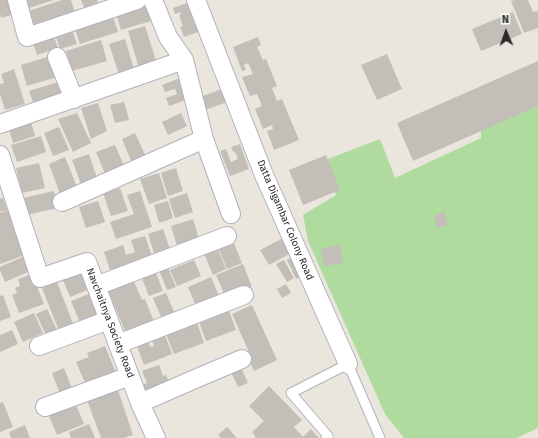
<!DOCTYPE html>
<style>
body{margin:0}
#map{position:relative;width:538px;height:438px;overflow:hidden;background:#eae5dd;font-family:"Fira Sans",sans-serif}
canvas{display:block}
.north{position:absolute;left:486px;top:12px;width:40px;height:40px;-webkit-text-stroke:3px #fff;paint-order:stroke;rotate:358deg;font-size:11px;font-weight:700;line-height:16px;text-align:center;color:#2a2a2a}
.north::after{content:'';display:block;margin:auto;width:14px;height:18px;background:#2a2a2a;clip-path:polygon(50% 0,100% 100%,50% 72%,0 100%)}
</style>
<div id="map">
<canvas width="538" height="438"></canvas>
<div class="north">N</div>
</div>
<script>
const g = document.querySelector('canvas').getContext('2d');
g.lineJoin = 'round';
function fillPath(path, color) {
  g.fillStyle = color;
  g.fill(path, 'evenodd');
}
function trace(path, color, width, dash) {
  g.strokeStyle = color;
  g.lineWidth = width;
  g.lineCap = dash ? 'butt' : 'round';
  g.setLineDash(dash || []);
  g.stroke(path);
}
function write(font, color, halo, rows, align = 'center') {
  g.font = font + ' "Fira Sans",sans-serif';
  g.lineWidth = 3;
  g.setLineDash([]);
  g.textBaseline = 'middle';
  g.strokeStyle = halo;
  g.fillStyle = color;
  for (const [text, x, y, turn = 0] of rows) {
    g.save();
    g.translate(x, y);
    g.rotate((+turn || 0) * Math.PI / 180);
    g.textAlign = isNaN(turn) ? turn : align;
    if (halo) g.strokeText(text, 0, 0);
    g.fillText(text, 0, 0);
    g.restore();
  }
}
const green = new Path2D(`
 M480,95l58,10v323l-21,10h-113l-19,-24 -77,-173 -5,-26 33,-20 -16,-33 60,-23 15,39 86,-40z`);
const building = new Path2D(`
 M0,0h14l4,13 -17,5 -1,-5z
 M23,0h31l-28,9z
 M62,0h9l5,16 -46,14 -5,-18z
 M81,0h16l2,4 -15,4z
 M515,0h13l5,12 4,-1 1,2v15l-14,5 -13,-32z
 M144,1l7,20 -30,9 -6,-20z
 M187,3l11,29 -14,5 -4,-10 3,-1 -4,-11 2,-1v-2l-6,2 -2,-6z
 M111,11l7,21 -38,12 -7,-21z
 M513,12l9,22 -41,17 -9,-22z
 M71,26l6,18 -17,5 -6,-18z
 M145,26l13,41 -21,7 -2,-8 3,-1 -10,-34z
 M52,31l6,17 -21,7 -6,-18z
 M258,37l3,8 -4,2 6,13 3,-1 11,27 -5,2 5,13 5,-2 17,41 -25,10 -7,-19 6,-2 -1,-4 -9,4 -8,-20 7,-3 -5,-12 -7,2 -8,-19 11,-3 -5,-11 -4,2 2,5 -4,1 -9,-24z
 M125,39l10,33 -15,5 -11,-33z
 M101,40l6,21 -35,10 -6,-20z
 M387,54l15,35 -25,11 -16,-35z
 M50,56l7,21 -30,9 -6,-21z
 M538,61v45l-125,55 -16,-38z
 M14,69l11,35 -20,6 -5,-16v-10l4,-1 -3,-9z
 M183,77l8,21 -22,8 -3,-8 11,-4 -2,-5 -10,3 -3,-7z
 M61,81l5,17 -31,10 -6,-17z
 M222,89l5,13 -22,8 -5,-13z
 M124,102l5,18 -14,3 -5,-18z
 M98,103l9,28 -16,8 -10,-31z
 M77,113l14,30 -18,9 -15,-33z
 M181,113l6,13 -19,9 -6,-13z
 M31,122l4,14 -22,7 -4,-14z
 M59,127l10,23 -16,6 -9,-23z
 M135,133l11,24 -14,6 -10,-24z
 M41,136l5,16 -29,10 -6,-17z
 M240,144l9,25 -19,7 -10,-25 6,-2 5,13 7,-3 -3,-7 -1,1 -3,-6z
 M115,145l9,21 -19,8 -9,-22z
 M89,154l9,27 -16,6 -10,-27z
 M326,155l14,35 -37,15 -14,-35z
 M65,157l12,30 -17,7 -11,-30z
 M39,163l6,25 -23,5 -6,-25z
 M176,168l7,23 -15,5 -7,-23z
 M159,173l8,25 -18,6 -9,-25z
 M120,188l8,23 -17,5 -8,-23z
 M54,191l4,17 -32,7 -3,-17z
 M140,191l12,36 -36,12 -6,-17 24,-8 -7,-19z
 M187,193l6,19 -18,6 -6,-19z
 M3,198l4,12 -7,2v-13z
 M98,201l7,21 -19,6 -7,-21z
 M168,201l5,17 -14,5 -5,-18z
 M11,209l17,45 -28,10v-51z
 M445,212l3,13 -11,3 -3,-12z
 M193,219l6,20 -22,7 -6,-20z
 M163,229l7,20 -16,4 -6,-19z
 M145,236l7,20 -42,14 -6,-18 19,-7 3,10 9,-3 -4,-12z
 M285,237l8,15 -24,13 -9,-15z
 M233,241l9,22 -15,6 -9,-22z
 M216,244l10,25 -13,6 -11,-26z
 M340,245l3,18 -19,3 -3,-17z
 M29,254l6,15 -30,13 -5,-12v-3z
 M295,256l9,19 -8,4 -9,-19z
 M194,260l7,16 -24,10 -7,-16z
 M284,260l10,18 -7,4 -11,-18z
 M243,264l9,23 -26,11 -10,-23z
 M86,265l9,22 -25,10 -9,-22z
 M167,265l9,22 -9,3 -9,-22z
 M155,270l8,21 -14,5 -8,-20z
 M32,274l12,30 -25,9 -7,-18 5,-2 -2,-5 5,-2 -2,-7z
 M211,277l8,19 -23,10 -8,-19z
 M133,279l9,21 3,-1 10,25 -28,12 -19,-46z
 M57,282l17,44 -15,5 -17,-43z
 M286,284l5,9 -9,5 -5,-9z
 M94,292l10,22 -24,9 -9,-22z
 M166,293l9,21 -13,5 -9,-21z
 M3,295l8,22 -11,4v-25z
 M252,305l25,55 -23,11 -5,-11 3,-1 -20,-45z
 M228,308l8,22 -30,11 -8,-22z
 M47,309l10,21 -11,5 -10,-21z
 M34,313l9,20 -20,9 -9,-20z
 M197,323l7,20 -30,11 -8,-20z
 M12,330l6,14 -18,8v-17z
 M163,330l9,24 -28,11 -9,-24 12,-5 3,11 4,-1 -4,-11z
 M105,346l11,27 -30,12 -10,-23 13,-5 -2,-4z
 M159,365l4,11 3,-1 4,9 -25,9 -3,-8 5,-2 -5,-12z
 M240,365l8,18 -10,4 -8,-17z
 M64,368l9,23 -12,5 -9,-23z
 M269,386l33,34 -8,7 9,10 8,-8 8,9h-65l2,-1 -4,-5 12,-11 -15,-15z
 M118,390l15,45 -9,3h-23l-14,-38z
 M73,398l11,26 -27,11 -11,-26z
 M3,402l10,25 -13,5v-29z
 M89,424l6,14h-24l-2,-6z
 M25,425l5,13h-19l-2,-6z
 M227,427l10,11h-16l-3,-3z`);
const service = new Path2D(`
 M326,438l2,-2 -37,-43 57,-29 32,74`);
const minor = new Path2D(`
 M17,0l10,37 110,-37
 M153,0l15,37 16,23 20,79 27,75
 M196,0l68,175 84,189
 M57,57l17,42
 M0,124l184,-64
 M0,155l40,123 47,-16 53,141 16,35
 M62,202l142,-63
 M96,286l131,-50
 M118,344l126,-49
 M39,346l70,-26
 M140,403l55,-24 47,-20
 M45,407l85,-31`);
const streetNames = [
 ["Datta Digambar Colony Road",285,220,67],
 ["Navchaitnya Society Road",110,323,69]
];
fillPath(green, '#b0db9f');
fillPath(building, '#c3bfb8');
trace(service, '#b0b2bc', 11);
trace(minor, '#b0b2bc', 20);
trace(service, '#fff', 9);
trace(minor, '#fff', 18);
write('10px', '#2a2a2a', '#fff', streetNames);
</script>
